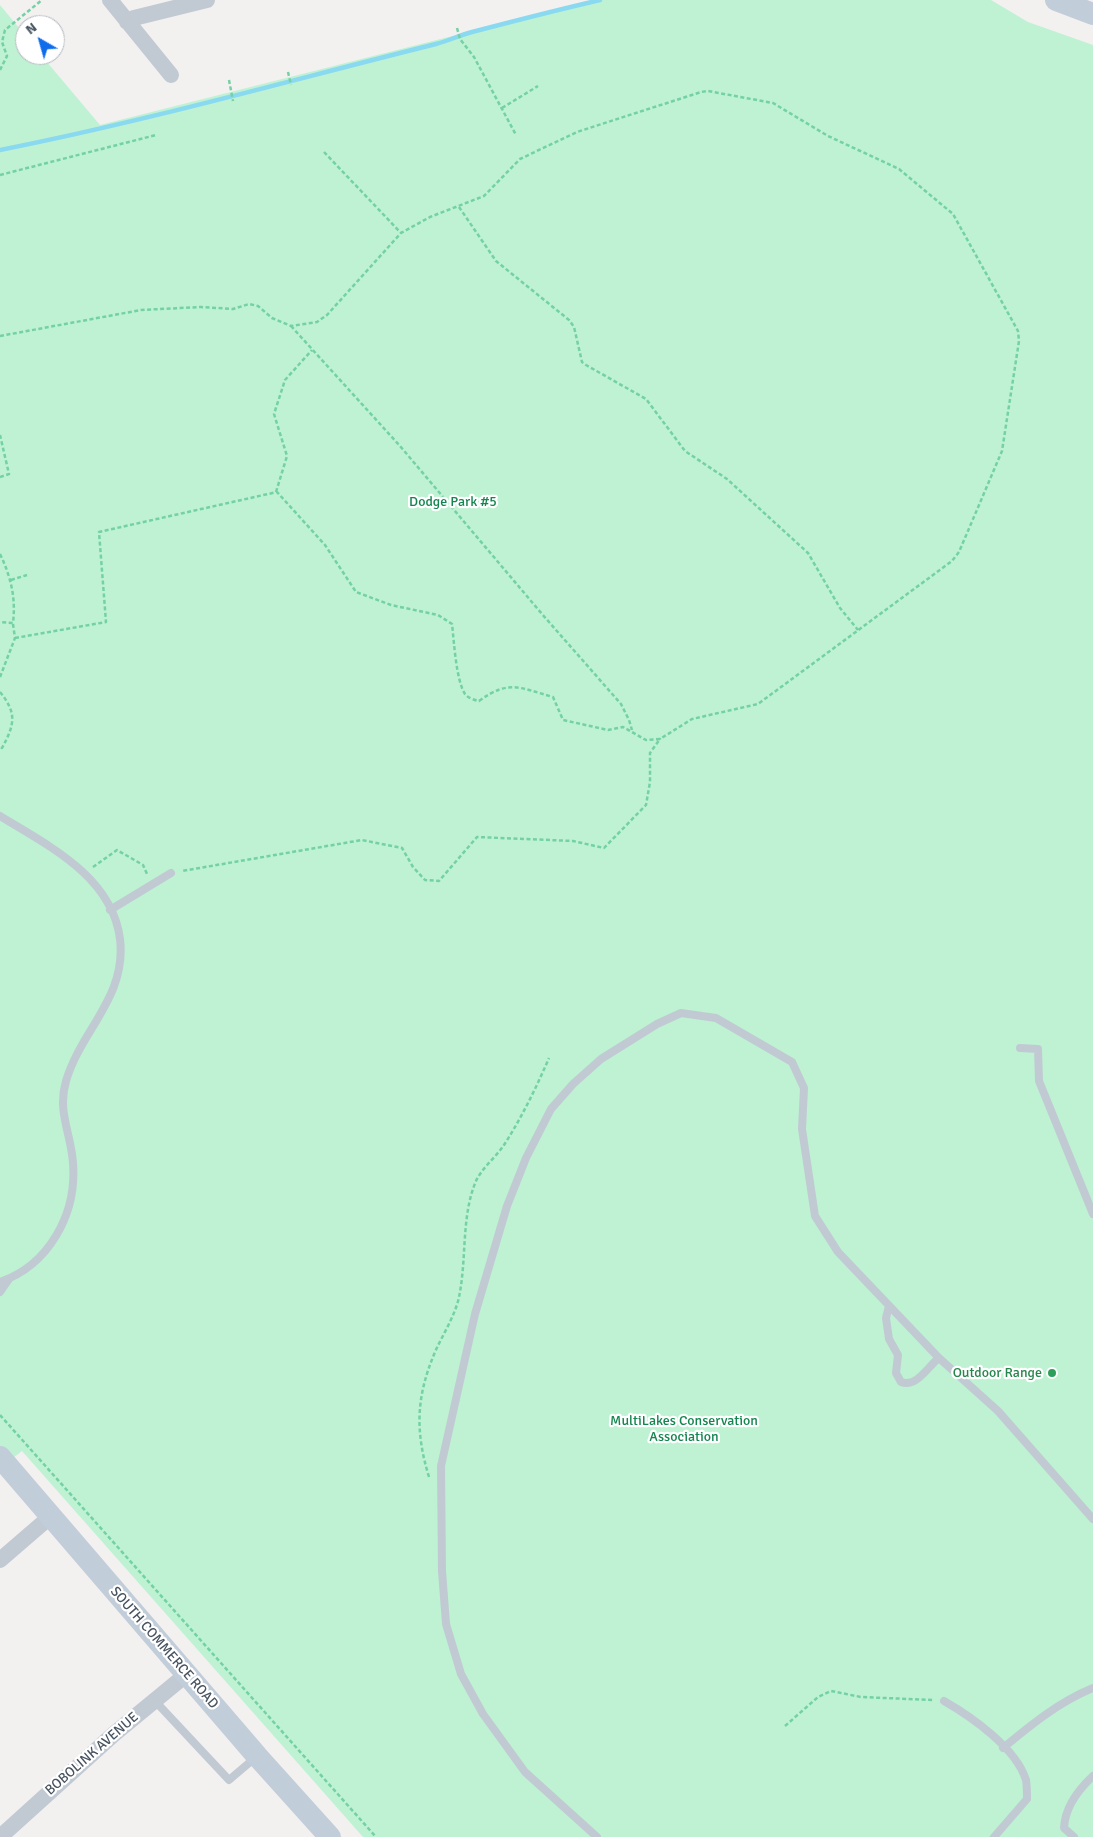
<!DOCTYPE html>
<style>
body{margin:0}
#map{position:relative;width:1093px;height:1837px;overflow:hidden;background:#f3f0f0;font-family:Signika,sans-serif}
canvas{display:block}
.north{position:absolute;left:15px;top:15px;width:50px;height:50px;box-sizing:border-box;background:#fff;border:1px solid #b5babf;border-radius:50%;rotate:322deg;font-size:14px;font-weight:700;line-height:20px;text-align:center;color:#47535f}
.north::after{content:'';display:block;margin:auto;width:18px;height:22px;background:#116cec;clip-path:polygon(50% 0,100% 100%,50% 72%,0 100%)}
</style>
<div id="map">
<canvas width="1093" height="1837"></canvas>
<div class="north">N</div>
</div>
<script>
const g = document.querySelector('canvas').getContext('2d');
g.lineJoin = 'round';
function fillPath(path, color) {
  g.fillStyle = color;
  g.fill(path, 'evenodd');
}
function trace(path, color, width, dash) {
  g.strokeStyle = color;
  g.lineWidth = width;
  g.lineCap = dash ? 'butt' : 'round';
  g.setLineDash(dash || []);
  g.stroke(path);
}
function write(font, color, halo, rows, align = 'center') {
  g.font = font + ' Signika,sans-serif';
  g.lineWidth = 4.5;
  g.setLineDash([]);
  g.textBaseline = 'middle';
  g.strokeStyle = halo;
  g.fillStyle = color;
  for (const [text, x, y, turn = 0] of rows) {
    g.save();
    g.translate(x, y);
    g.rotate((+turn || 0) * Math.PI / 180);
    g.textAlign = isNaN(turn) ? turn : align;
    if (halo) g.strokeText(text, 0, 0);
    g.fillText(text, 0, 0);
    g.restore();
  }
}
const green = new Path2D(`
 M595,0h396l37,22 65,23v1792h-730l-341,-386 -14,11 -8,-9v-1448l25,30v20h16l59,70z`);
const stream = new Path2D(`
 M0,150c147,-29 291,-70 436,-106 12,-3 24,-9 36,-12 42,-11 85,-22 128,-32`);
const path = new Path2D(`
 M457,28l3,11 14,18 42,78
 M0,70l7,-14 -5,-14 3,-12 37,-30
 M288,72l3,13
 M229,80l4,21
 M502,108l36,-22
 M324,152l77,81
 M0,175l156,-40
 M459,207l37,54 73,59 5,7 8,35 4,3 60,34 39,52 42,28 81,74 32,55 18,22
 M291,326l109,120 142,168 79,90 8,16 3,10
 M0,336l141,-26 60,-3 32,2 16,-5 9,2 14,12 19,8 26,-4 10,-7 74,-82 29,-16 54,-21 36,-37 57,-27 124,-40 7,-1 65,12 55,33 71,33 54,45 65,117 1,10 -17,110 -43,101 -7,9 -194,143 -66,15 -32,20
 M0,435l9,39 -9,3
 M276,492l11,-36 -13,-42 11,-34 27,-30
 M0,554c11,23 16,44 13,69l-13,-1
 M11,580l16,-5
 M15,638l91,-16 -7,-90 178,-40 48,53 31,47 35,13 47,10 14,9c2,17 4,56 13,70 3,4 9,6 14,7 30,-22 41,-13 74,-4l10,23 45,10 15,-3 23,13 14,-1 -10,14v29l-4,23 -42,43 -31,-7 -96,-4 -38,44 -14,-1 -12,-13 -11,-19 -40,-8 -180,31
 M0,677l15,-39 -2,-14
 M0,692c17,21 15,32 2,56l-2,-2
 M93,867l24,-17 26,15 4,9
 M0,1415l376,422
 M429,1477c-14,-46 -13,-80 6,-125 8,-18 20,-36 24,-55 8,-38 2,-81 17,-116 6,-13 20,-24 28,-36 18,-28 32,-57 45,-87
 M785,1726l33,-29 13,-6 30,6 72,3`);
const lane = new Path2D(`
 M0,816c47,29 112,60 120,123 7,58 -39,91 -54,142 -9,31 5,52 7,82 4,51 -24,102 -73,119
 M110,910l61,-37
 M1020,1048l18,1 1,32 54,133
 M0,1292l9,-13
 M889,1306l-3,12 3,21 9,16 -2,18 5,9c16,6 27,-16 38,-24
 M155,1701l74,79 27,-23
 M944,1701c28,16 72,47 82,79 1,6 1,14 1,19l-33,38
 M1003,1748c29,-24 56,-46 90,-60
 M597,1837l-72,-65 -42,-58 -22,-40 -15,-50 -4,-53 -1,-105 34,-152 32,-108 19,-48 25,-49 22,-25 28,-25 56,-35 24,-11 35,5 76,44 12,26 -2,41 13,87 23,36 101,106 59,53 95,108
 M1074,1837l-10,-9c1,-21 14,-38 29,-52`);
const street = new Path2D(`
 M110,0l61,75
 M127,22l7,-4 73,-18
 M0,1560l51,-44
 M0,1837l114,-103 73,-60`);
const secondary = new Path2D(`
 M1056,0l37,14
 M0,1457l257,299 73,81`);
const markers = [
 [1052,1373,5,"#2e9e5b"]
];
const parkNames = [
 ["Dodge Park #5",453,502],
 ["MultiLakes Conservation",684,1421],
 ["Association",684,1437]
];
const leisureNames = [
 ["Outdoor Range",1042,1373]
];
const streetNames = [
 ["SOUTH COMMERCE ROAD",164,1648,49],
 ["BOBOLINK AVENUE",92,1754,-41]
];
fillPath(green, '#bef2d3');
trace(stream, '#89d9f0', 4.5);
trace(path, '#74d1a5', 2.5, [4, 2.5]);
trace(lane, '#c1cad3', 8);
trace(street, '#c1cad3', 16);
trace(secondary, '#c2cdda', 22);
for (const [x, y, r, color] of markers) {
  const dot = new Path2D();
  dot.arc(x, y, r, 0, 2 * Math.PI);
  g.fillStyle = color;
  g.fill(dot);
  trace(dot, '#fff', 2);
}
write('14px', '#13854f', '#fff', parkNames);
write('14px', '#27864d', '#fff', leisureNames, 'right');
write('14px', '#47535f', '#fff', streetNames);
</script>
